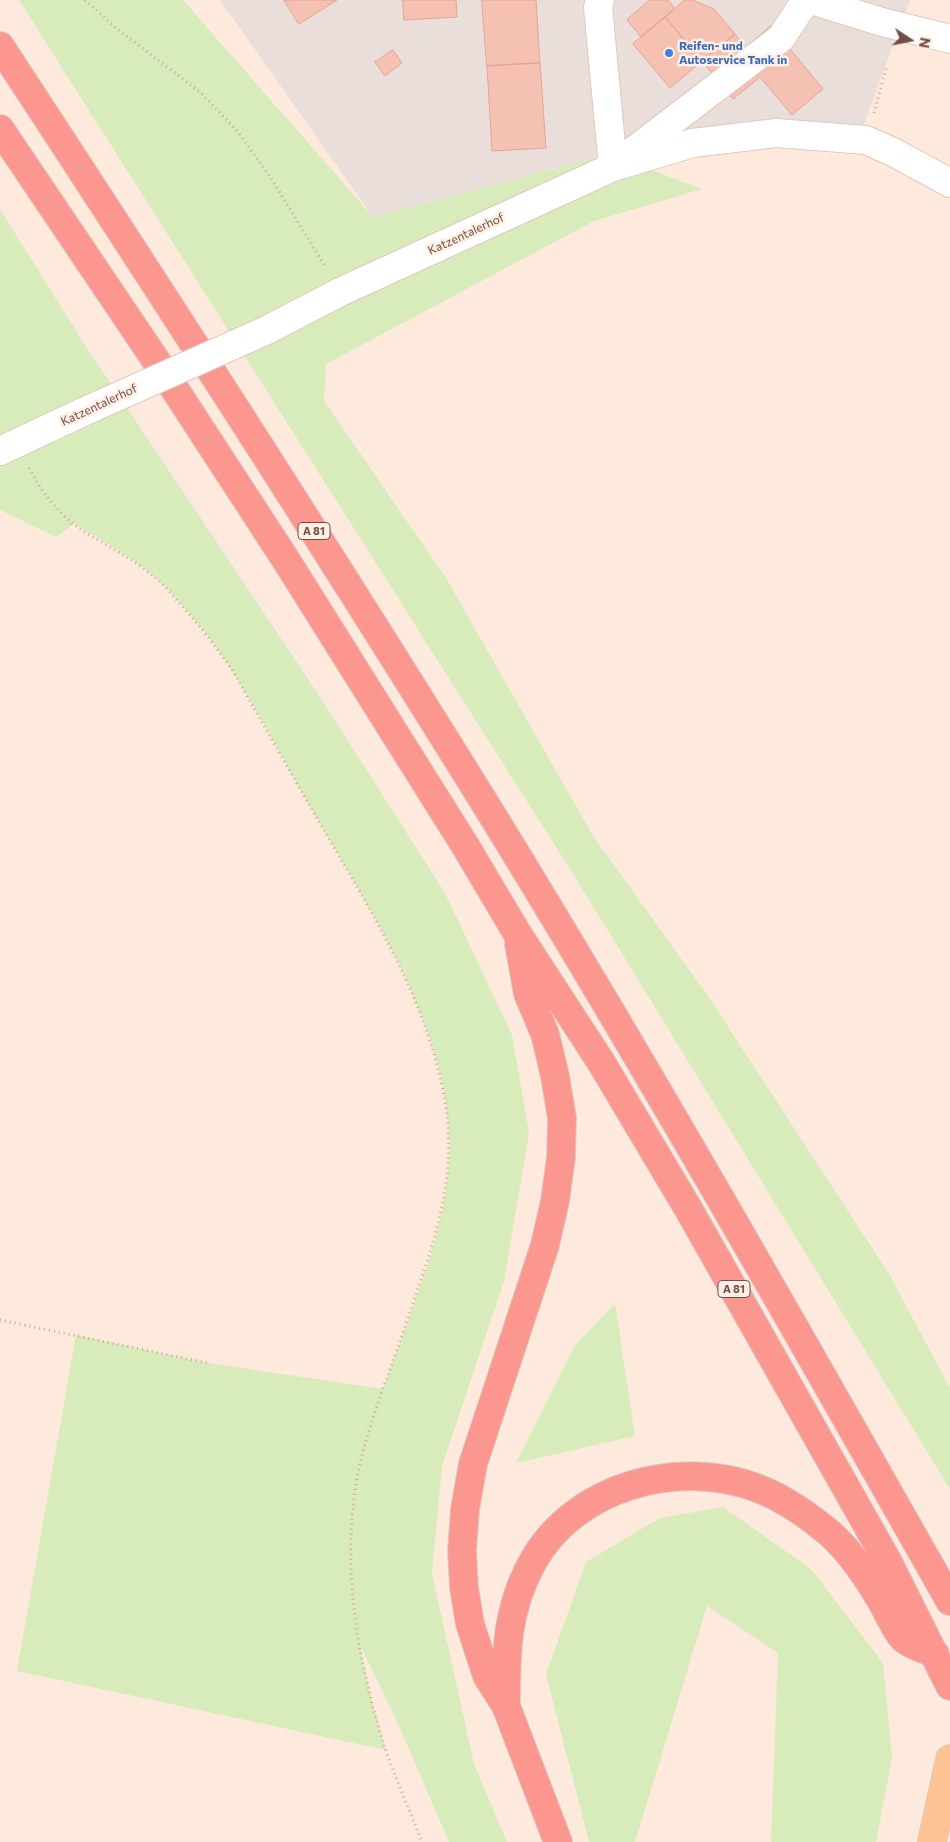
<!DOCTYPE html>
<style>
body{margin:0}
#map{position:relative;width:950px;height:1842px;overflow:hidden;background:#fdeadd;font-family:Commissioner,sans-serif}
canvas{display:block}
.north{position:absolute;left:885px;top:15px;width:50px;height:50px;-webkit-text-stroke:4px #ffefe4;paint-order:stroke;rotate:101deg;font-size:14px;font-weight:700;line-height:20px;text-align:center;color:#734d45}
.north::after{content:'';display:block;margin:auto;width:18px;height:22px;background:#734d45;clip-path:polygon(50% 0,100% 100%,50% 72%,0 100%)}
</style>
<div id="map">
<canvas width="950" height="1842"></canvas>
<div class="north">N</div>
</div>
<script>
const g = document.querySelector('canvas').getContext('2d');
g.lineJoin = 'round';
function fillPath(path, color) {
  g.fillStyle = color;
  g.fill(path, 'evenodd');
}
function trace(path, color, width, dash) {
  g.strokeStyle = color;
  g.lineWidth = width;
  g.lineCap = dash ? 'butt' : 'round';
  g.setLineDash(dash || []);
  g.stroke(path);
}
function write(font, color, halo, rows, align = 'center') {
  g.font = font + ' Commissioner,sans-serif';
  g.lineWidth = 5;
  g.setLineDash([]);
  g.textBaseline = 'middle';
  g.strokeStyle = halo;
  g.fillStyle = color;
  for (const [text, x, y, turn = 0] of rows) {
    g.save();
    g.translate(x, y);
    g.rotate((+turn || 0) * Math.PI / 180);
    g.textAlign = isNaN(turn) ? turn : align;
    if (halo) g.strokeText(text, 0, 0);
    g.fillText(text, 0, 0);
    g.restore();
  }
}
const industrial = new Path2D(`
 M220,0h690l-49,132 -252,22 -236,63z`);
const green = new Path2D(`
 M19,0h164l190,217 236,-63 93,35 -108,32 -268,143 -2,37 122,177 147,258 115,160 181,278 61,114v101l-370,-604z
 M0,209l81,130 237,355 127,199 67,142 17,98 -25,148 -62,185 -10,108 42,190 33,78h-58l-50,-116 -39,-81 14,63 12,42 -369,-79 59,-336 132,28 175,26c28,-80 70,-169 66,-256 -5,-114 -85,-233 -141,-330 -26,-44 -49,-91 -78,-135 -18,-29 -42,-57 -66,-82 -24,-25 -60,-44 -90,-62l-18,13 -56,-27z
 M615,1304l20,132 -119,27 59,-118z
 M723,1507l88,62 72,94 9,95 -16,84h-105l7,-189 -71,-47 -72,236h-46l-43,-168 40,-112 74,-44z`);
const building = new Path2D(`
 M284,0h53l-38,24z
 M403,0h53l1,17 -53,3z
 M482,0h54l4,63 -53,3z
 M650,0h18l7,9 -34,28 -14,-17z
 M685,0h7l22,9 21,25 -33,27 -37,-44z
 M665,17l37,44 -32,27 -37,-44z
 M771,26l52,63 -31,26 -32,-38 -27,22 -31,-38 33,-27 11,13z
 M393,50l9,13 -17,13 -10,-14z
 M540,63l6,85 -54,3 -5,-85z`);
const path = new Path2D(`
 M85,0l32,29 84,64 37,39 31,43 57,93
 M874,113l13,-48
 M29,468c11,21 25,40 43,55 31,23 68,37 95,66 22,25 44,50 63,78 10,15 18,32 27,47 18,31 36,63 54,94 53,93 116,186 134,294 13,72 -11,142 -35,210 -15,44 -32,88 -45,132 -28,99 -11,208 20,304 11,32 25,63 37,94
 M0,1320l208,43`);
const minor = new Path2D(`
 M600,0l-2,7 15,160
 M811,0l71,22 68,17
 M628,155l153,-117 25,-38
 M267,330l73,-38 273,-125 80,-24 83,-10 90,7 27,12 57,31
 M0,451l83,-39`);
const major = new Path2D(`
 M932,1842l18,-83`);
const highway = new Path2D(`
 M0,46c168,256 333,512 494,772 158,257 307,520 456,783
 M0,129l157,233 129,198 180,287 51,86 84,129 88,148 199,352 62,124
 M519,944l9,50 17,40 10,42 7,42 -1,39 -6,44 -10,44 -72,219 -8,45 -3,42 2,37 6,36 17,52 19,30 52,136
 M506,1706c0,-53 0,-95 26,-143 42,-77 146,-105 225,-75 24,9 45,23 65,39 24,18 42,45 57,70 6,9 18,37 25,42 8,7 21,10 31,15`);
const minorBridge = new Path2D(`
 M83,412l184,-82`);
const markers = [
 [669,53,5,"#3f7fe0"]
];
const shields = [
 [314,531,32],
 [734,1289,32]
];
const shieldNames = [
 ["A 81",314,531],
 ["A 81",734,1289]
];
const shopNames = [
 ["Reifen- und",679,46],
 ["Autoservice Tank in",679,60]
];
const streetNames = [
 ["Katzentalerhof",466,234,-25],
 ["Katzentalerhof",99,405,-25]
];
fillPath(industrial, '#eadeda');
fillPath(green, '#d7ebbb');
fillPath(building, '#f4c1b3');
trace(building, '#e7a393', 1);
trace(minor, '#e3c7bc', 30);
trace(major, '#d8cdcb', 30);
trace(highway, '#d8cdcb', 30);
trace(path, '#d8a497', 3, [1, 4]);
trace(minor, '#fff', 28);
trace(major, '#ffc292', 28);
trace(highway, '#fb978f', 28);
trace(minorBridge, '#e3c7bc', 30, []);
trace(minorBridge, '#fff', 28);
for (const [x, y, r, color] of markers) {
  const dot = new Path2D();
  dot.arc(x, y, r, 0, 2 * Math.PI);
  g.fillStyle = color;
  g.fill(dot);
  trace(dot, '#ffefe4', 2);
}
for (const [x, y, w] of shields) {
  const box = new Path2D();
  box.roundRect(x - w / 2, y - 8.5, w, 17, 4);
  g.fillStyle = '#ffefe4';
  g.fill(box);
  trace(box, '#734d45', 1);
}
write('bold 11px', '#734d45', null, shieldNames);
write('bold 12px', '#366cbe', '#ffefe4', shopNames, 'left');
write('12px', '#734d45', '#ffefe4', streetNames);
</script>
